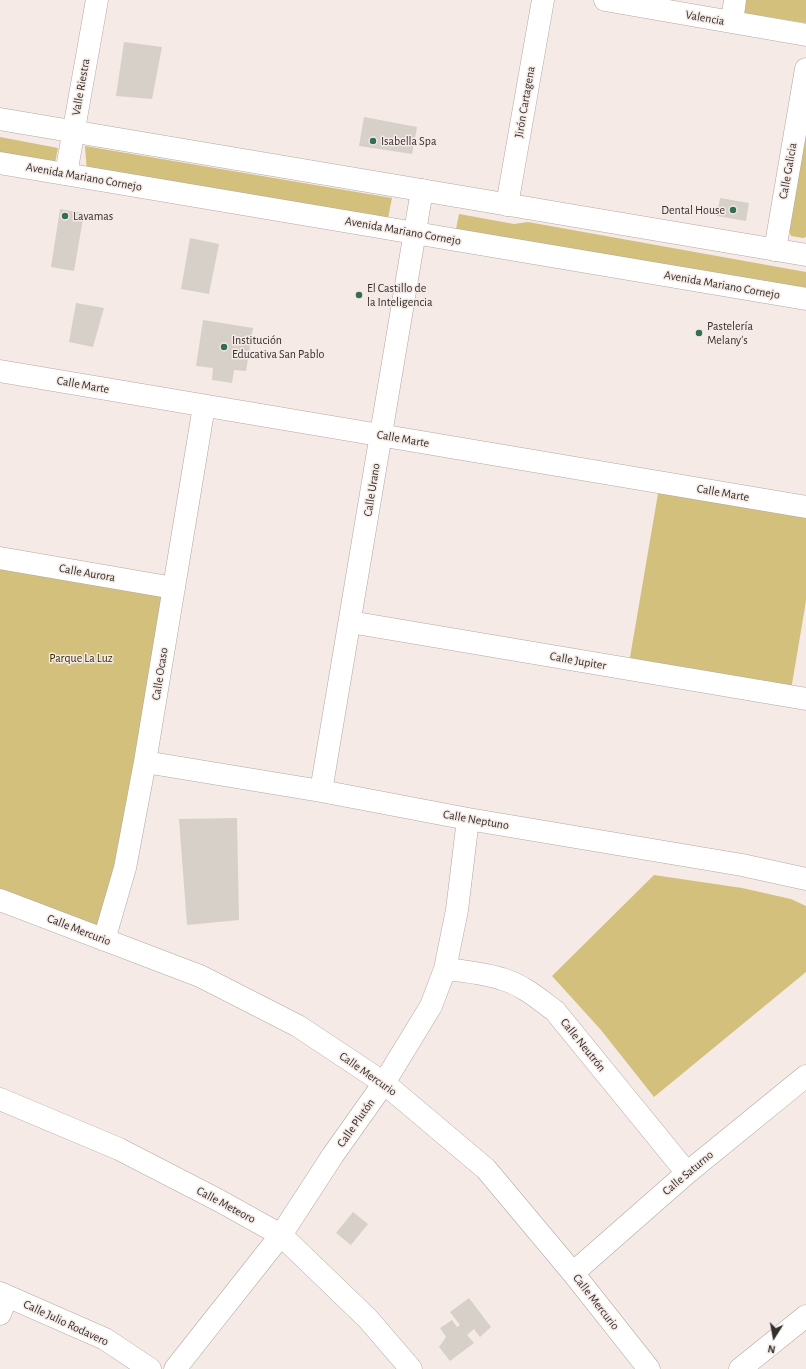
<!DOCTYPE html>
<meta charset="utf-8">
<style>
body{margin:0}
#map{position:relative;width:806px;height:1369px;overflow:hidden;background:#f5eae6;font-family:"Alegreya Sans",sans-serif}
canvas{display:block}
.north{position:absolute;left:754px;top:1317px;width:40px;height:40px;-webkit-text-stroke:3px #f5eae6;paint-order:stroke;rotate:191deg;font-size:11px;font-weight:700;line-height:16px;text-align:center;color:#332f2d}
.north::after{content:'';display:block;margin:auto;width:14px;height:18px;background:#332f2d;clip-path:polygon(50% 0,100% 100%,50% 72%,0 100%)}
</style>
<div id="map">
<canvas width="806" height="1369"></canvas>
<div class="north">N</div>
</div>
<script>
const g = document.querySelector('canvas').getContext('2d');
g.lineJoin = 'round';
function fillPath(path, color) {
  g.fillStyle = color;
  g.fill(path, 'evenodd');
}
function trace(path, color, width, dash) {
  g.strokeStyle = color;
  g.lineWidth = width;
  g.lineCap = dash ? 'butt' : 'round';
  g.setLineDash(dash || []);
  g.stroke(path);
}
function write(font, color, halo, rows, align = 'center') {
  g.font = font + ' "Alegreya Sans",sans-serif';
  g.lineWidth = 3;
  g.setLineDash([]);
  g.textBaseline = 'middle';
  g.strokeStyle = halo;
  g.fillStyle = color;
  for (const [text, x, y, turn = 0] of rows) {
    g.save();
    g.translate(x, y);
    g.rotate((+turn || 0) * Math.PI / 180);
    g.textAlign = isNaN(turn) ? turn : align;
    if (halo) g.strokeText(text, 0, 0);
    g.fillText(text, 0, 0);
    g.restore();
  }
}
const green = new Path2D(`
 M745,0h61v23l-63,-10z
 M806,119v118l-3,1 -12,-2 -3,-8z
 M0,137l58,11 -4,20 -54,-9z
 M85,146l307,52 -5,25 -300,-50z
 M459,214l55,10 14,-2 278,50v24l-352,-57z
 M660,482l146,25v94l-16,95 -162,-27z
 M0,558l174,30 -70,352 -104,-40z
 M654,875l88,13 49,11 15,7v66l-152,125 -53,-67 -49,-54z`);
const building = new Path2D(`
 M124,42l38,5 -10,52 -36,-3z
 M364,117l53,10 -5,27 -53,-8z
 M720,198l29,5 -3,18 -29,-5z
 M60,209l24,4 -10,58 -23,-4z
 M190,238l29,6 -10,50 -28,-5z
 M76,303l28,5 -11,39 -24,-5z
 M203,320l50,8 -7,43 -12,-1 -2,13 -20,-3 1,-12 -17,-2z
 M237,818l2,102 -52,5 -8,-106z
 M353,1212l15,12 -17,21 -15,-12z
 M469,1298l22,29 -11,10 -6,-8 -7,6 7,8 -24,18 -11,-14 7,-10 -6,-9 12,-8 5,7 3,-2 -10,-13z`);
const minor = new Path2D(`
 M605,0l201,35
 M732,22l3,-22
 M66,174l31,-174
 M507,205l36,-205
 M775,250l31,-181
 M0,371l806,136
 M0,558l174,30
 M350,622l456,77
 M145,762l176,29 147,28 274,46 64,14
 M321,791l101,-601
 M0,900l200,76 98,50 86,57 102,86 87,104 76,96
 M104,940l21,-72 20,-106 59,-356
 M445,969c19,2 39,4 57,10 19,5 37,20 53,32l132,162
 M0,1099l119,50 99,51 63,35 87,84 43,50
 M573,1273l114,-100 119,-97
 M0,1293l105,46 45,30
 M0,1314l7,-18
 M175,1369l106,-134 52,-80 51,-72 47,-77 14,-37 12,-59 11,-91
 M740,1369l66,-53`);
const secondary = new Path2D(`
 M0,119l806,136
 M0,163l806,136`);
const markers = [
 [373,141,4,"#356e57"],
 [733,210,4,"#356e57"],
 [65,216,4,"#356e57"],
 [359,295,4,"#356e57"],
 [699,333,4,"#356e57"],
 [224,347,4,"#356e57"]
];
const streetNames = [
 ["Valencia",705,18,10],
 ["Valle Riestra",81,87,-80],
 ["Jirón Cartagena",525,102,-80],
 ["Calle Galicia",788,171,-80],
 ["Avenida Mariano Cornejo",84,177,10],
 ["Avenida Mariano Cornejo",403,231,10],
 ["Avenida Mariano Cornejo",722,285,10],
 ["Calle Marte",83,385,10],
 ["Calle Marte",403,439,10],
 ["Calle Urano",372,490,-81],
 ["Calle Marte",723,493,10],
 ["Calle Aurora",87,573,10],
 ["Calle Jupiter",578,661,10],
 ["Calle Ocaso",160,674,-81],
 ["Calle Neptuno",476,820,10],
 ["Calle Mercurio",79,930,21],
 ["Calle Neutrón",583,1045,51],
 ["Calle Mercurio",368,1074,35],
 ["Calle Plutón",356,1123,-55],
 ["Calle Saturno",688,1173,-40],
 ["Calle Meteoro",226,1205,28],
 ["Calle Mercurio",596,1302,52],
 ["Calle Julio Rodavero",66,1323,25]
];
const poiNames = [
 ["Isabella Spa",381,141],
 ["Dental House",725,210,"right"],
 ["Lavamas",73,216],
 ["El Castillo de",367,288],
 ["la Inteligencia",367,302],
 ["Pastelería",707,326],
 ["Melany's",707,340],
 ["Institución",232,340],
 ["Educativa San Pablo",232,354]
];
const parkNames = [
 ["Parque La Luz",81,658]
];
fillPath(green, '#d3c07d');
fillPath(building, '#d7d0c8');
trace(minor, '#b2a8a3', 23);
trace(secondary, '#b2a8a3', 23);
trace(minor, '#fff', 22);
trace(secondary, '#fff', 22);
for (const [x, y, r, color] of markers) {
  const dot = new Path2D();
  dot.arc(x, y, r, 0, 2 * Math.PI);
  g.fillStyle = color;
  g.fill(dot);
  trace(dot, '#f5eae6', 1.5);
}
write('12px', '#332f2d', '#f5eae6', streetNames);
write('12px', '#332f2d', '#f5eae6', poiNames, 'left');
write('12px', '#382d00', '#f5eae6', parkNames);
</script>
